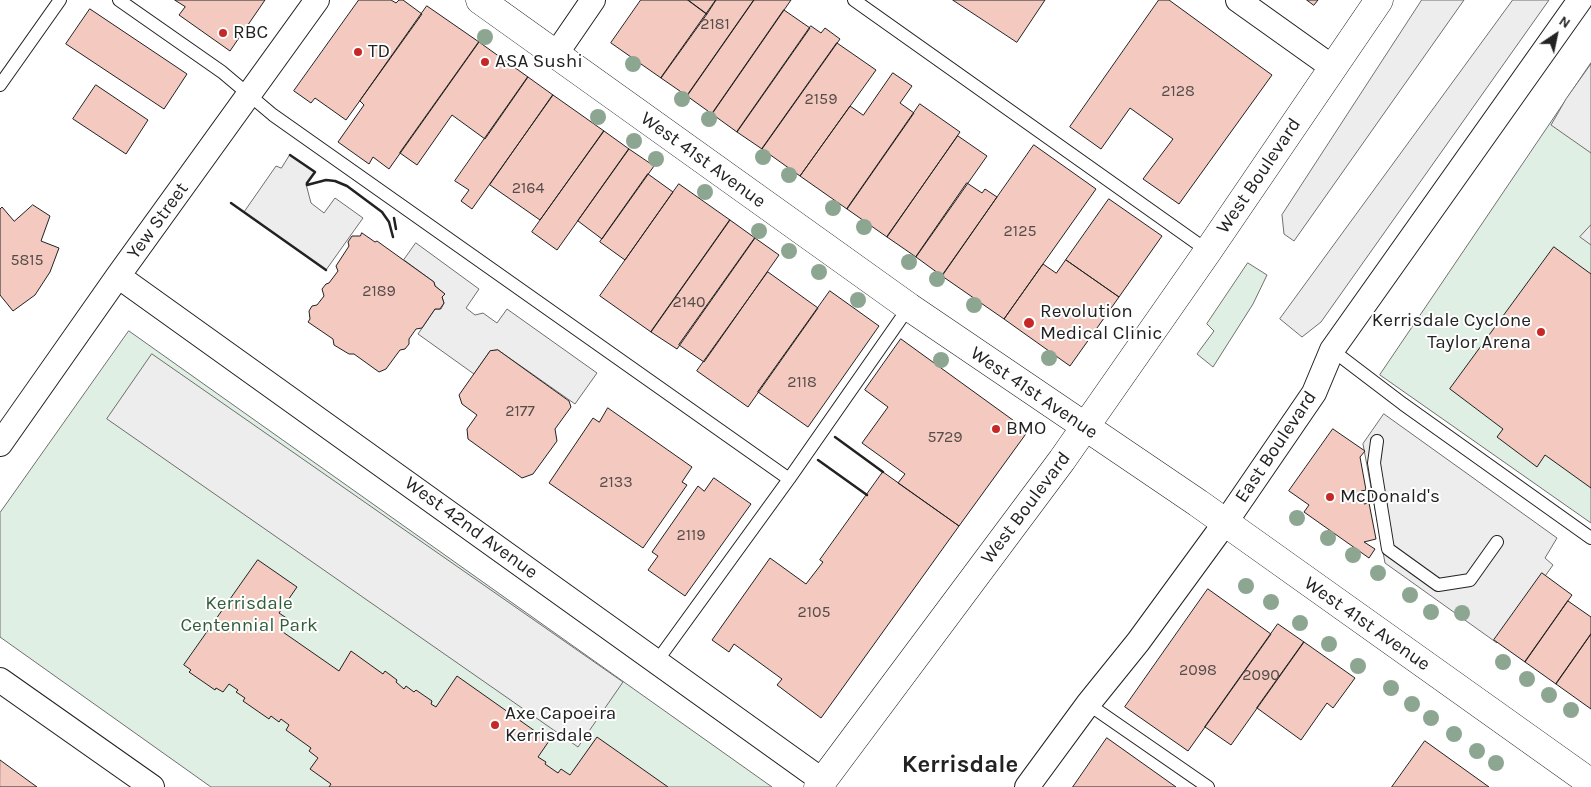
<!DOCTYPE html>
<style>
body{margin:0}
#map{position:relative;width:1591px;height:787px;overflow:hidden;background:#fff;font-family:Karla,sans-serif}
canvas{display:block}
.north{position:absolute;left:1531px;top:10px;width:50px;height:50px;-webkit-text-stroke:4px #fff;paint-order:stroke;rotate:34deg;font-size:14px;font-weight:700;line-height:20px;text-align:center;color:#222}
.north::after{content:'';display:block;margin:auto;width:18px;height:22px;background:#222;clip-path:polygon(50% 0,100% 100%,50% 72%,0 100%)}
</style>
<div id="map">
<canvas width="1591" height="787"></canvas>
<div class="north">N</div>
</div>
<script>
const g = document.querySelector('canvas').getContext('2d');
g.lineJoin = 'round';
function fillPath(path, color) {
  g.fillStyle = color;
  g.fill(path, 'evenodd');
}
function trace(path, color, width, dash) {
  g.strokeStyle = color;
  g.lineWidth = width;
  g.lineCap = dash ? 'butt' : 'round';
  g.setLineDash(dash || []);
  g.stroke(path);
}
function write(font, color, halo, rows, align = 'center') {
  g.font = font + ' Karla,sans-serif';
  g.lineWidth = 4;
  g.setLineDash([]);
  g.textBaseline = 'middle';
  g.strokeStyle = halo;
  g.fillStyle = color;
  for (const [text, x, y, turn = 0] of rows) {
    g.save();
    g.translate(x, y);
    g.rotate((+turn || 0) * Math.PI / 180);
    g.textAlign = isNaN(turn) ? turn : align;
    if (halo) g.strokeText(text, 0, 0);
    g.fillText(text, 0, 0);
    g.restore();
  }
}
const green = new Path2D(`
 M1591,63v460l-211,-148z
 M1248,263l19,12 -14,29 -40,63 -16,-13 17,-23 -7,-7z
 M129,331l643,456h-561l-211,-150v-124z`);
const parking = new Path2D(`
 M1422,0h42l-170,241 -10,-7 -2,-19z
 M1513,0h36l-228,322 -19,15 -22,-18z
 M1591,64v89l-40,-28 15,-26z
 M290,155l25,17 -9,12 5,19 13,10 11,-15 28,20 -37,52 -82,-58 32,-46 5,2z
 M1591,225v20l-11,-8z
 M416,243l63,46 -13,19 9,7 8,-2 14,10 10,-14 90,64 -22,31 -77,-54 -8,1 -16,23 -56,-40 17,-25h6l3,-6 -2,-6 3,-3 -10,-8 -1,-4 -30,-22z
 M152,354l471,328 -45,65 -471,-328z
 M1384,414l173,124 -12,20 8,7 -56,78 -112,-80 -22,-119z`);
const building = new Path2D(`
 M175,0h90l-35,51 -51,-36 6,-8z
 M359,0h32l5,3 3,-3h4l19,14 -76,106 -31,-22 -4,5 -17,-12z
 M641,0h47l19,14 -46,64 -50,-35z
 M688,0h28l-9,14z
 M716,0h38l-67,96 -26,-18z
 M754,0h37l-79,114 -25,-18z
 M953,0h92l-28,42z
 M1159,0h10l103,75 -93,129 -36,-25 30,-40 -43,-31 -29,41 -31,-22z
 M1307,0h11l-4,5z
 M427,6l52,36 -90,127 -16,-12 -4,7 -31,-22 26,-37 -4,-4z
 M90,9l97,65 -23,35 -98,-65z
 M784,10l26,18 -73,104 -25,-18z
 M811,26l10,7 4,-5 15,11 -78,110 -25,-17z
 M479,42l49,35 -43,62 -33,-24 -35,50 -17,-12z
 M837,43l39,27 -76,106 -38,-27z
 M893,73l19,13 -12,17 14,10 -67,96 -47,-33 50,-70 13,9z
 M528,77l25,18 -81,114 -11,-8 8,-11 -14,-9z
 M96,85l52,35 -22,34 -53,-35z
 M553,95l51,36 -64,89 -50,-35z
 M920,104l40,28 -73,105 -40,-28z
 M604,131l25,18 -72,101 -25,-18z
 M958,136l29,20 -71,101 -29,-20z
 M1034,145l62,44 -92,130 -62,-43z
 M629,149l25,17 -52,73 -24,-18z
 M648,174l25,18 -48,68 -25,-18z
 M967,183l15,10 3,-4 12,8 -55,79 -26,-19z
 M679,184l51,36 -79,112 -51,-36z
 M1109,199l53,37 -43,61 -53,-37z
 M33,205l17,11 -9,25 18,7 -9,24 -15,23 -22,16 -13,-16v-86l2,-2 12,14z
 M730,220l25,18 -78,111 -26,-17z
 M362,233l13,9 2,-1 57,41 1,4 10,8 -3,3 2,6 -4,6h-5l-13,19 -6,1 -7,10v5l-4,5 -5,1 -14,19 -7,3 -25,-18h-5l-15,-9 -1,-6 -25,-17 2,-3 -1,-8 3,-5 5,-1 7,-9 -2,-7 4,-5 3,-1 9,-12 -2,-5 13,-20 -1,-4 4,-6h8z
 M755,238l24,17 -75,107 -25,-17z
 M1554,247l37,27v214l-46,-33 -8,12 -40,-30 6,-8 -53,-40z
 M1066,260l53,37 -49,69 -66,-47 39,-55 13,9z
 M768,272l50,36 -70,99 -51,-36z
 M830,291l49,35 -71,101 -50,-35z
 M901,339l127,92 -69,95 -61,-43 7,-9 -43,-31 26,-36 -23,-17z
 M498,350l71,51 2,6 -16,22 2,12 -24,33 -11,4 -54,-39 -1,-10 10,-14 -15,-11 -3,-9 31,-44z
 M608,408l84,59 -10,15 5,3 -44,63 -94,-65 44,-65 6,4z
 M1333,429l32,22 -5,6 6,33 -5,1 3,13 5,-1 7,36 -12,3 11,7 -6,9 -65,-46 5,-7 -20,-14z
 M883,472l76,54 -138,192 -44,-33 5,-6 -48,-35 -5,8 -17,-12 58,-82 36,26 17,-22 -3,-2z
 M714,478l37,26 -66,92 -37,-26 10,-14 -6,-4 46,-66 6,5z
 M258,560l39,27 -18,26 9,6 -8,11 59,41 12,-20 32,23 2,-3 12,9 -1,2 8,7 2,-3 8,6 2,-2 16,11 -1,3 5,3 21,-31 92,65 -11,16 8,5 -1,2 13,9 3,-4 9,6 27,-38 71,50h-339l2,-3 -21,-15 8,-11 -9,-7 2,-3 -25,-18 3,-5 -8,-6 -2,3 -8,-6 -2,3 -26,-18 2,-3 -9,-6 2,-2 -9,-6 -6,8 -7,-4 -1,2 -26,-18 2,-2 -7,-5z
 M1542,573l30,22 -47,67 -31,-22z
 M1208,589l63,45 -83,117 -63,-44z
 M1568,601l23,16v17l-35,50 -31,-22z
 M1278,624l26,18 -73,103 -26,-18z
 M1591,634v75l-35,-25z
 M1304,642l51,36 -22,30 -6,-5 -26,37 -44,-32z
 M1107,738l69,49h-103z
 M1425,741l64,46h-97z
 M0,760l37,27h-37z`);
const lane = new Path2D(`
 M119,0l103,72 51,43 516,364 -132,182
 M854,0l354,251
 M0,85l60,-85
 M1332,350l71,54 188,134
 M1377,441l-3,22 14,86 50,36 32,-5 27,-38
 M789,479l120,-172
 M1088,704l120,83`);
const street = new Path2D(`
 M1238,0l94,67
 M556,54l37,-54
 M118,276l705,505
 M0,444l118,-168 199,-276
 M0,680l152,107
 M1027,787l61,-83 50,-62 87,-119 89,-130 18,-43 248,-350`);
const secondary = new Path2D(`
 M480,0l429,307 289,196 393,280
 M818,787l244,-327 146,-209 171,-251`);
const wall = new Path2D(`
 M290,155l25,17 -8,11v2l19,-5 9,1 12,5 35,26 7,10 4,15
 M231,203l95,67
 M394,218l2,11
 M835,437l48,35
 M818,460l49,35`);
const trees = [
 [485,37],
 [633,64],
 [682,99],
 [598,117],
 [709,119],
 [634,141],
 [763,157],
 [656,159],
 [789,175],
 [705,192],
 [833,208],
 [864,227],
 [759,231],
 [789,251],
 [909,262],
 [819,272],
 [937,279],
 [858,300],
 [974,305],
 [1049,358],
 [941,360],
 [1297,518],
 [1328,538],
 [1353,555],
 [1378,573],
 [1246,586],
 [1410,595],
 [1271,602],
 [1431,612],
 [1462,613],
 [1300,623],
 [1329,644],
 [1503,662],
 [1358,666],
 [1527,679],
 [1391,688],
 [1549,695],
 [1412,704],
 [1571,710],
 [1431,718],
 [1454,734],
 [1477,751],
 [1496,763]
];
const markers = [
 [223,33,5,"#c62828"],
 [358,52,5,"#c62828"],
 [485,62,5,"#c62828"],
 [1029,323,6,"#c62828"],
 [1541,332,5,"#c62828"],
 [996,429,5,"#c62828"],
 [1330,497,5,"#c62828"],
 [495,725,5,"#c62828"]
];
const numberNames = [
 ["2181",715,24],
 ["2128",1178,91],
 ["2159",821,99],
 ["2164",528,188],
 ["2125",1020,231],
 ["5815",27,260],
 ["2189",379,291],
 ["2140",689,302],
 ["2118",802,382],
 ["2177",520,411],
 ["5729",945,437],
 ["2133",616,482],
 ["2119",691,535],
 ["2105",814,612],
 ["2098",1198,670],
 ["2090",1261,675]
];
const poiNames = [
 ["RBC",233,33],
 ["TD",368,52],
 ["ASA Sushi",495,62],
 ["Revolution",1040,312],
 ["Medical Clinic",1040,334],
 ["Kerrisdale Cyclone",1531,321,"right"],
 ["Taylor Arena",1531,343,"right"],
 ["BMO",1006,429],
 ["McDonald's",1340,497],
 ["Axe Capoeira",505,714],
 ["Kerrisdale",505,736]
];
const streetNames = [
 ["West 41st Avenue",703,160,36],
 ["West Boulevard",1259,176,-56],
 ["Yew Street",158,221,-54],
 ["West 41st Avenue",1034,393,34],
 ["East Boulevard",1276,447,-56],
 ["West Boulevard",1026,508,-53],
 ["West 42nd Avenue",471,528,36],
 ["West 41st Avenue",1367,624,35]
];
const parkNames = [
 ["Kerrisdale",249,604],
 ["Centennial Park",249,626]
];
const districtNames = [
 ["Kerrisdale",960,765]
];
fillPath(green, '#e0efe3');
trace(green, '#6f6f6f', 1);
fillPath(parking, '#ededed');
trace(parking, '#6f6f6f', 1);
fillPath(building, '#f3c9c0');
trace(building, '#222', 1);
trace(lane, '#222', 14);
trace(street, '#222', 26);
trace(secondary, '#222', 29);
trace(lane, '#fff', 12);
trace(street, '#fff', 24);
trace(secondary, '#fff', 28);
trace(wall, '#222', 2.5);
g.fillStyle = '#8da692';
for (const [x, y] of trees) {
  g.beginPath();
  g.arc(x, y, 8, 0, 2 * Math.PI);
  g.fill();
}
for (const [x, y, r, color] of markers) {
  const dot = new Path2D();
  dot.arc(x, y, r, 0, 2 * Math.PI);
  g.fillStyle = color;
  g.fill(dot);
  trace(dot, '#fff', 2);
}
write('16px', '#564c4a', null, numberNames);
write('19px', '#222', '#fff', poiNames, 'left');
write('19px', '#222', '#fff', streetNames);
write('19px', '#2f5e38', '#fff', parkNames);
write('bold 24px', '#222', '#fff', districtNames);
</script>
